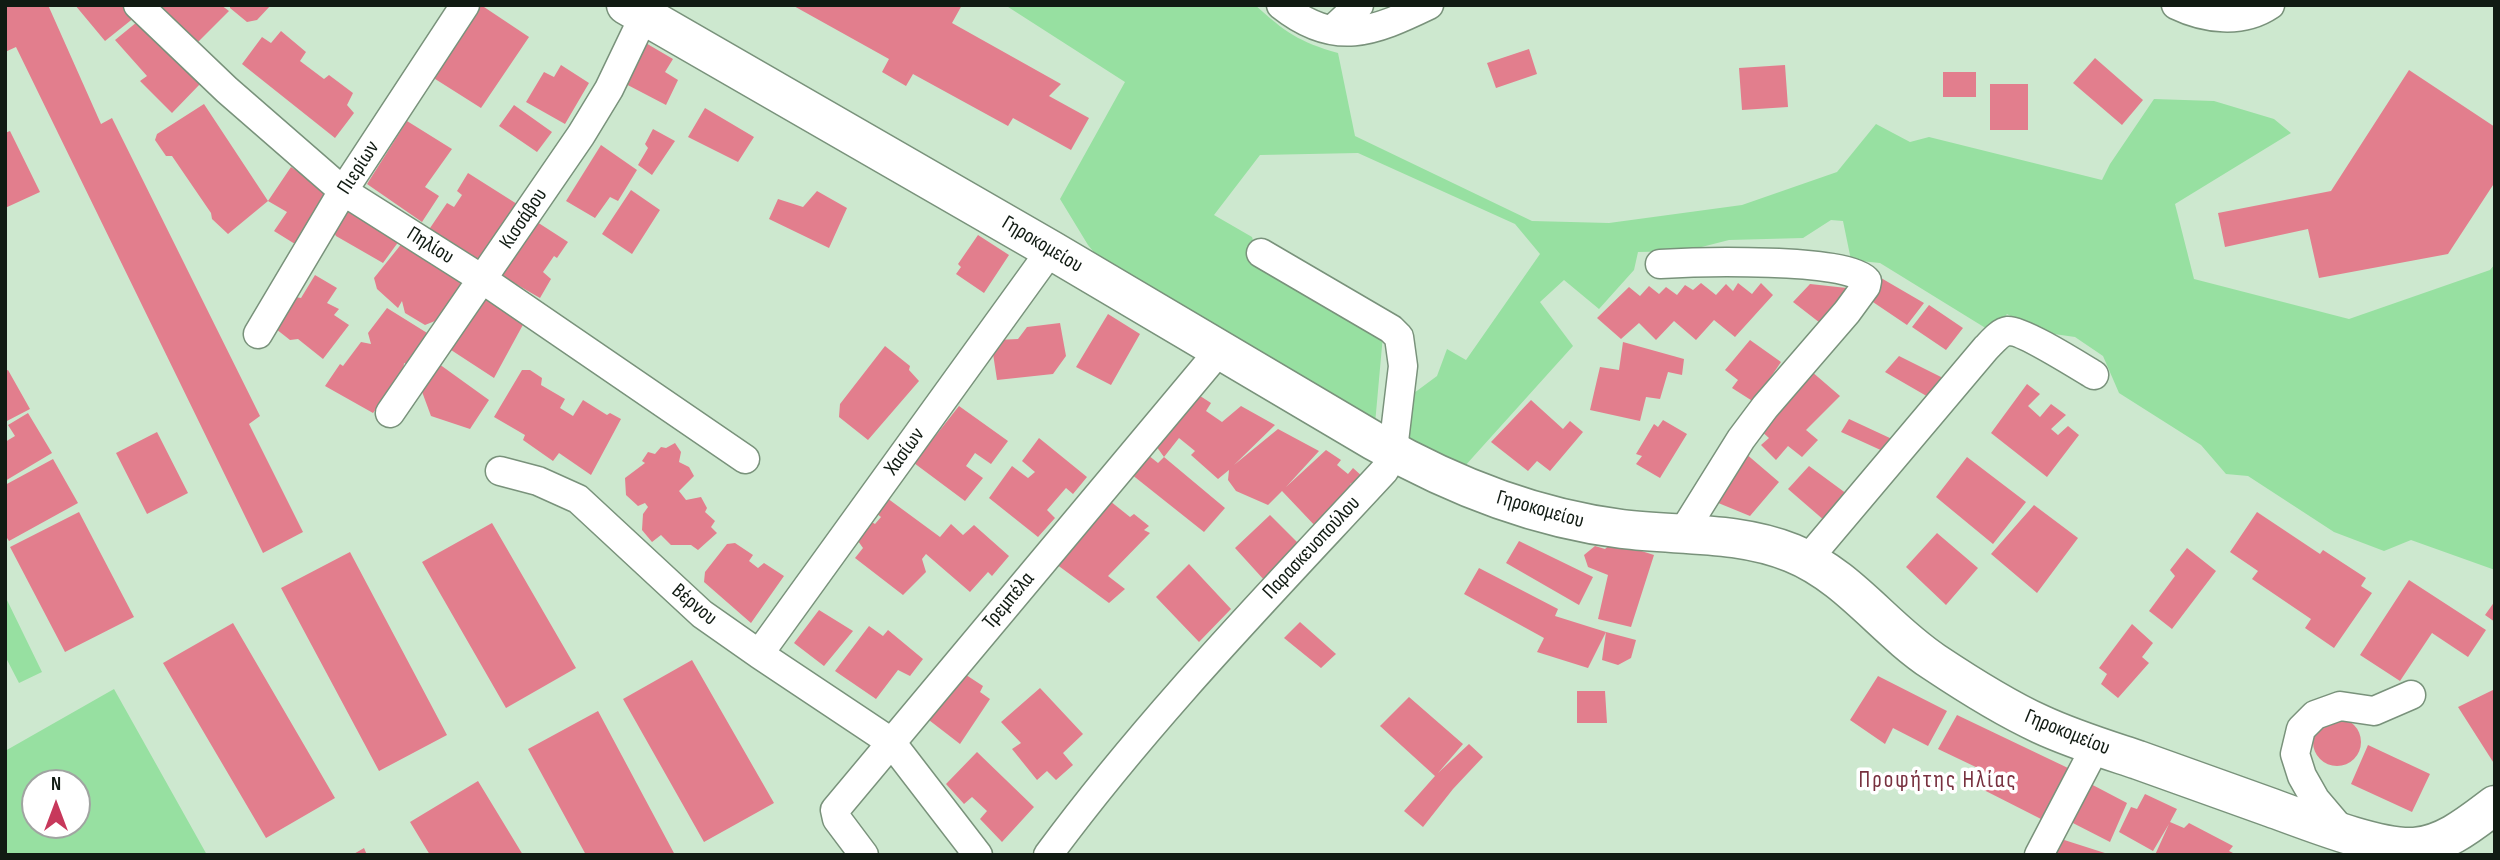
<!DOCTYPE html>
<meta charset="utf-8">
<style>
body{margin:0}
#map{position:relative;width:2500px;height:860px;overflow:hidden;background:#cde8cf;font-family:"Sofia Sans Condensed",sans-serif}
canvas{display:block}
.frame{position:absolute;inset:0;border:7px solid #111b13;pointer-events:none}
.north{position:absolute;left:21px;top:769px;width:70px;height:70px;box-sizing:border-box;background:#fff;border:2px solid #a0a4a1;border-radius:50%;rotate:0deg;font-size:19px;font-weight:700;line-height:28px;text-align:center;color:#111b13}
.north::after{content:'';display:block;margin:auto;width:24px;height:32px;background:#c7385b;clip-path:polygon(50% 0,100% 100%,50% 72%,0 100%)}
</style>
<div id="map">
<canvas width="2500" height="860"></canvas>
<div class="frame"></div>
<div class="north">N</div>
</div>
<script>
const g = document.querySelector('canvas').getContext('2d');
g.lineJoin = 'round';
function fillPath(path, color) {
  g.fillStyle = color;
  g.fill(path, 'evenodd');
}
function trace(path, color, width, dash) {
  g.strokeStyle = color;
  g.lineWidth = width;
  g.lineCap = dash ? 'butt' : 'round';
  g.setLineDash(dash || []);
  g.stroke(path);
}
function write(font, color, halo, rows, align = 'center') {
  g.font = font + ' "Sofia Sans Condensed",sans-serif';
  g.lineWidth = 7;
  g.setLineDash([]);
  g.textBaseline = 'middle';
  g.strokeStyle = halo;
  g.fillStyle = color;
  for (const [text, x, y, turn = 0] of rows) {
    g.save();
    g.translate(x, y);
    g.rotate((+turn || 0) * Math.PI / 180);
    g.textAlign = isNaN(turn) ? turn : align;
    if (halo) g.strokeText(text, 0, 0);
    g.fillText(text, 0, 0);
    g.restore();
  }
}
const green = new Path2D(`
 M1005,5h250c30,27 44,37 83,48l17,83 177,85 77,2 133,-18 95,-33 39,-48 34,18 19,-5 173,43 8,-16 44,-65 60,2 60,18 17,14 -116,71 19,75 155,40 141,-49 5,-6v306l-84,-30 -27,11 -50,-19 -86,-56 -22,-2 -25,-29 -82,-52 -16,-37 -28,-19 -35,-5 -33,-18 -15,18 -112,-69 -29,-3 -8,-39 -12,-1 -28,18 -74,2 -43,11 -48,1 -4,18 -35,39 -35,-29 -24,22 33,44 -109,121 -56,-26 6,-48 23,-17 10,-27 19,11 74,-106 -25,-30 -157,-71 -98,2 -46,60 38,22 9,28 122,70 -8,89 -270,-158 -17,-21 -28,-46 65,-117z
 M5,596l37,76 -23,11 -14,-27z
 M114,689l93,166h-202v-104zM35,783h42v42h-42z`);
const building = new Path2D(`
 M5,5h43l53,119 11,-6 148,298 -11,8 54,108 -40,21 -247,-506 -11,5z
 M75,5h49l11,12 -30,24z
 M146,5h75l8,6 -34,34z
 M230,5h41l-14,15 -10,2 -17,-14z
 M481,5l48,32 -48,71 -49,-31z
 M792,5h170l-10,18 109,61 -12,12 40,22 -18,32 -58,-32 -5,8 -95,-52 -7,12 -24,-14 7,-13z
 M137,22l64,61 -29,30 -32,-32 7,-5 -32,-36z
 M281,31l25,21 -6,9 24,18 5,-4 24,18 -6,12 7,8 -19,25 -93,-74 20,-27 9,6z
 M644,42l29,17 -8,13 13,8 -12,25 -46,-24z
 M1529,49l8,25 -41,14 -9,-25z
 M2095,58l48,42 -21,25 -49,-42z
 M561,65l28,18 -24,41 -39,-22 18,-30 10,5z
 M1785,65l3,42 -46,3 -3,-42z
 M2409,70l86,57v55l-47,72 -129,24 -11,-49 -83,18 -7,-34 113,-22z
 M1943,72h33v25h-33z
 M1990,84h38v46h-38z
 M204,104l64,97 -40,33 -16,-15 -1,-6 -39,-57h-6l-11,-16 2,-6z
 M514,105l38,27 -15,20 -38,-26z
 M705,108l49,29 -16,25 -50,-25z
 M407,121l45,28 -27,38 14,9 -17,26 -55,-38z
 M653,129l22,12 -23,34 -14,-10 10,-17 -3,-4z
 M10,131l30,61 -35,16v-75z
 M601,145l36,25 -19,31 -8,-4 -15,21 -29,-17z
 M291,167l38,24 -34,53 -21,-13 13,-19 -19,-11z
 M468,173l49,31 -38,58 -51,-31 19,-28 7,4 8,-12 -5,-4z
 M631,190l29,20 -28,44 -30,-20z
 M817,191l30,17 -18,40 -60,-29 9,-20 25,8z
 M348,204l25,17v5l26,15 -16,22 -47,-27 -4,-7z
 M537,222l31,20 -11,16 -3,-2 -11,16 8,7 -11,19 -45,-26 26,-37 7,3z
 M978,235l31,20 -25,38 -28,-19 5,-7 -3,-3z
 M403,242l59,42 -27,37 -10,4 -20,-12 -3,-12 -4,7 -21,-19 -3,-11z
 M315,275l22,13 -10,15 12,6 -5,6 15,10 -26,34 -25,-20 -8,1 -14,-11 19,-32 6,1z
 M1881,278l43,25 -17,22 -40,-27z
 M1701,283l15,12 10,-11 7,7 5,-8 14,11 9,-11 12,12 -38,42 -21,-17 -18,20 -22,-19 -18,19 -17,-17 -18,16 -24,-21 32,-31 11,9 9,-10 10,8 7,-7 11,8 8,-10 8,5z
 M1810,284l46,5 -32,37 -31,-24z
 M482,291l43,30 -31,57 -46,-30z
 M1929,305l34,23 -17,22 -34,-23z
 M387,308l45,28 -24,29 -4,-2 -1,12 -30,38 -48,-27 15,-22 3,2 18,-24 10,2 -3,-11z
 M1108,314l32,20 -29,51 -35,-18z
 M1060,323l6,33 -13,18 -56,6 -5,-33 5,-7 21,-1 9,-12z
 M1750,340l31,22 -27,40 -22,-14 6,-8 -13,-10z
 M1623,342l61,17 -2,16 -14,-3 -8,27 -14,-2 -6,24 -50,-11 10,-43 19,3z
 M885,346l25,20 -1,4 10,11 -51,59 -29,-23 1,-13z
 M1899,356l46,23 -15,19 -45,-26z
 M439,364l50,36 -19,29 -39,-13 -10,-27z
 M8,370l22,39 -25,13v-51z
 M522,370h8l12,8 -1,7 24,14 -5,9 13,8 10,-16 24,15 3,-2 11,6 -30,56 -32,-22 -6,8 -30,-21 2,-5 -31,-18z
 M1811,371l29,25 -34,34 12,10 -16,17 -14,-11 -12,14 -15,-15 8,-7 -10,-9z
 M2027,384l13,10 -12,12 12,11 11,-13 15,11 -15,14 7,6 10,-9 11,9 -32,42 -56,-44z
 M1194,392l17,11 -5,8 16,11 19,-16 34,19 -41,40 44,-36 41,22 -33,36 40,-37 15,10 -4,5 11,9 5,-6 10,9 -13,7 5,8 -36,38 -37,-39 -14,14 -32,-14 -8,-11 1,-10 -11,9 -27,-24 4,-4 -16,-13 -15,19 -13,-18z
 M1531,400l32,29 7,-8 13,11 -33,39 -13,-10 -9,10 -37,-29z
 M959,406l49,35 -17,23 -16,-11 -9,13 17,12 -18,23 -51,-38z
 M28,413l24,40 -47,28v-39l10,-6 -7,-11z
 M1849,419l43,20 -7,13 -44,-20z
 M1663,420l24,14 -27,44 -24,-14 6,-8 -6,-2 18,-30 4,3z
 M157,432l31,61 -41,21 -31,-61z
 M1039,438l48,39 -14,17 -7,-6 -19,22 8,8 -17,19 -49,-39 23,-32 16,12 7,-6 -13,-11z
 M675,443l6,9 -2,10 10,5 5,9 -15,15 7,9 15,-3 6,11 -2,4 10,9 -4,6 6,6 -19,17 -7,-5h-20l-10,-10 -9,7 -10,-12 1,-16 5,-7 -3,-4 -7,3 -12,-11 -1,-17 20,-15 -3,-2 6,-9 7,2 6,-7 5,1z
 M1745,453l34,29 -29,34 -39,-16z
 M1148,455l10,8 6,-6 61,51 -21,24 -73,-58z
 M1967,457l59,45 -33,42 -57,-47z
 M53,459l25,44 -69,38 -4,-6v-50z
 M1809,466l38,28 -22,27 -37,-32z
 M887,498l53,39 11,-13 12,11 11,-10 35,31 -17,20 -4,-4 -18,20 -44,-38 -4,5 4,13 -23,23 -48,-37 8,-10 -5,-7 3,-7 9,-13 5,3 6,-7 -5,-4z
 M1110,501l20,16 4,-3 15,12 -5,4 6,3 -42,43 17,13 -16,14 -53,-39z
 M2034,505l44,33 -41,55 -46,-39z
 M79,512l55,105 -69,35 -55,-105z
 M2257,512l63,42 3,-4 43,28 -5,8 11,7 -38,55 -29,-20 6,-9 -59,-40 6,-8 -28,-19z
 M1270,515l31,31 -36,35 -30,-33z
 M492,523l84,145 -70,40 -84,-146z
 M1937,533l41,35 -32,37 -40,-38z
 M1519,541l74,36 -14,28 -73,-42z
 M1613,542l41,13 -23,72 -33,-8 10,-44 -20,-8 -4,-12 11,-9 10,3z
 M735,543l18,12 -4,6 9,7 6,-5 20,13 -33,47 -47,-41 1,-10 22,-28z
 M2187,548l29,23 -44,58 -23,-18 26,-35 -5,-6z
 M350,552l97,183 -68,36 -98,-183z
 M1189,564l42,45 -32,33 -43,-45z
 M1479,568l79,41 -3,7 51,16 -18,36 -51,-16 7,-14 -80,-44z
 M2409,580l77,50 -18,27 -36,-24 -32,48 -40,-26z
 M2495,601v21l-10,-7z
 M819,610l34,21 -29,35 -30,-23z
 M1300,622l36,32 -15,14 -37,-30z
 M233,623l102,175 -69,40 -103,-175z
 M2132,624l21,19 -11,14 7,6 -31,35 -17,-14 6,-10 -8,-6z
 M869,626l14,10 5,-6 35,29 -13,17 -12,-6 -22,29 -41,-28z
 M1606,632l30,8 -5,18 -13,7 -16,-5z
 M692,660l82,143 -70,39 -81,-143z
 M960,671l23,15 -3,6 10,7 -30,45 -35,-27z
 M1878,676l69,35 -19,35 -35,-18 -8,16 -35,-24z
 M1040,688l43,46 -20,19 10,12 -17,15 -9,-9 -10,9 -25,-31 9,-6 -20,-21z
 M2495,689v76l-37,-58z
 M1577,691h28l2,32h-30z
 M1409,697l54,47 -25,29 31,-29 14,13 -30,32 -30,38 -19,-16 31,-35 -55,-50z
 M598,711l77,144h-89l-58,-106z
 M1957,715l111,53 -27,51 -69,-35 8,-15 -42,-20z
 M2313 742a24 24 0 1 1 48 0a24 24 0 1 1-48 0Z
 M2368,745l62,29 -18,38 -61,-28z
 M977,752l57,55 -32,35 -22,-23 7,-8 -15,-14 -8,7 -18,-20z
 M478,781l45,74h-93l-20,-33z
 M2087,782l40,21 -17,39 -43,-22z
 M2145,794l32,15 -7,13 14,6 5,-5 44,23 -4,5 8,4h-82l14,-31 -16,27 -34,-19 12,-25 6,2z
 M2058,838l50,16 -1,1h-59z
 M364,848l3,7h-15z`);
const street = new Path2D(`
 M138,5l89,85 116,101 139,88 263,180
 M1281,5c54,43 92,27 148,0
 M2176,5c29,14 66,19 94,0
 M1332,30l27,-25
 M1660,264c33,-2 189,-7 207,17l-1,5 -19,26 -82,95 -24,32 -58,93
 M258,334l85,-143 122,-186
 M390,413l191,-278 28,-46 35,-73
 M500,471l38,10 40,18 124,115 57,40 132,88 87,113
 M1807,560l179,-212c6,-6 14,-16 22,-17 14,-1 71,35 86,44
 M759,654l292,-404
 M2343,832l-28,-33 -13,-23 -7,-22 6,-25 14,-14 25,-9 34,5 37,-16
 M864,855l-27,-36 -2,-9 384,-459
 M1048,855c101,-137 221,-260 336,-384l8,-13 11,-92 -4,-29 -8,-8 -130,-76
 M2039,855l57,-109`);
const secondary = new Path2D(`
 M626,5l425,245 323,191c77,44 160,77 248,88 57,7 116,2 170,24 57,23 92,76 142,109 33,22 69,45 106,62 32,15 65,25 98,36 45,16 89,32 134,48 36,13 106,41 142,39 31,-2 57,-24 81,-42`);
const streetNames = [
 ["Πιερίων",359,168,-57],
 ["Κισσάβου",524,219,-56],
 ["Γηροκομείου",1042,245,31],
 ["Πηλίου",430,246,32],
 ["Χασίων",905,452,-54],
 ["Γηροκομείου",1540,510,16],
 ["Παρασκευοπούλου",1312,548,-47],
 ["Τρεμπέλα",1009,601,-50],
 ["Βέρνου",694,605,40],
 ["Γηροκομείου",2067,733,22]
];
const neighbourhoodNames = [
 ["Προφήτης Ηλίας",1938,781]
];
fillPath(green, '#97e0a1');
fillPath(building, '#e27e8d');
trace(street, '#79927b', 31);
trace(secondary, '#79927b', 41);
trace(street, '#fff', 28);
trace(secondary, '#fff', 38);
write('21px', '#111b13', '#fff', streetNames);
g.letterSpacing = '2px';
write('23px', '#78313f', '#fff', neighbourhoodNames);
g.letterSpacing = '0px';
</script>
